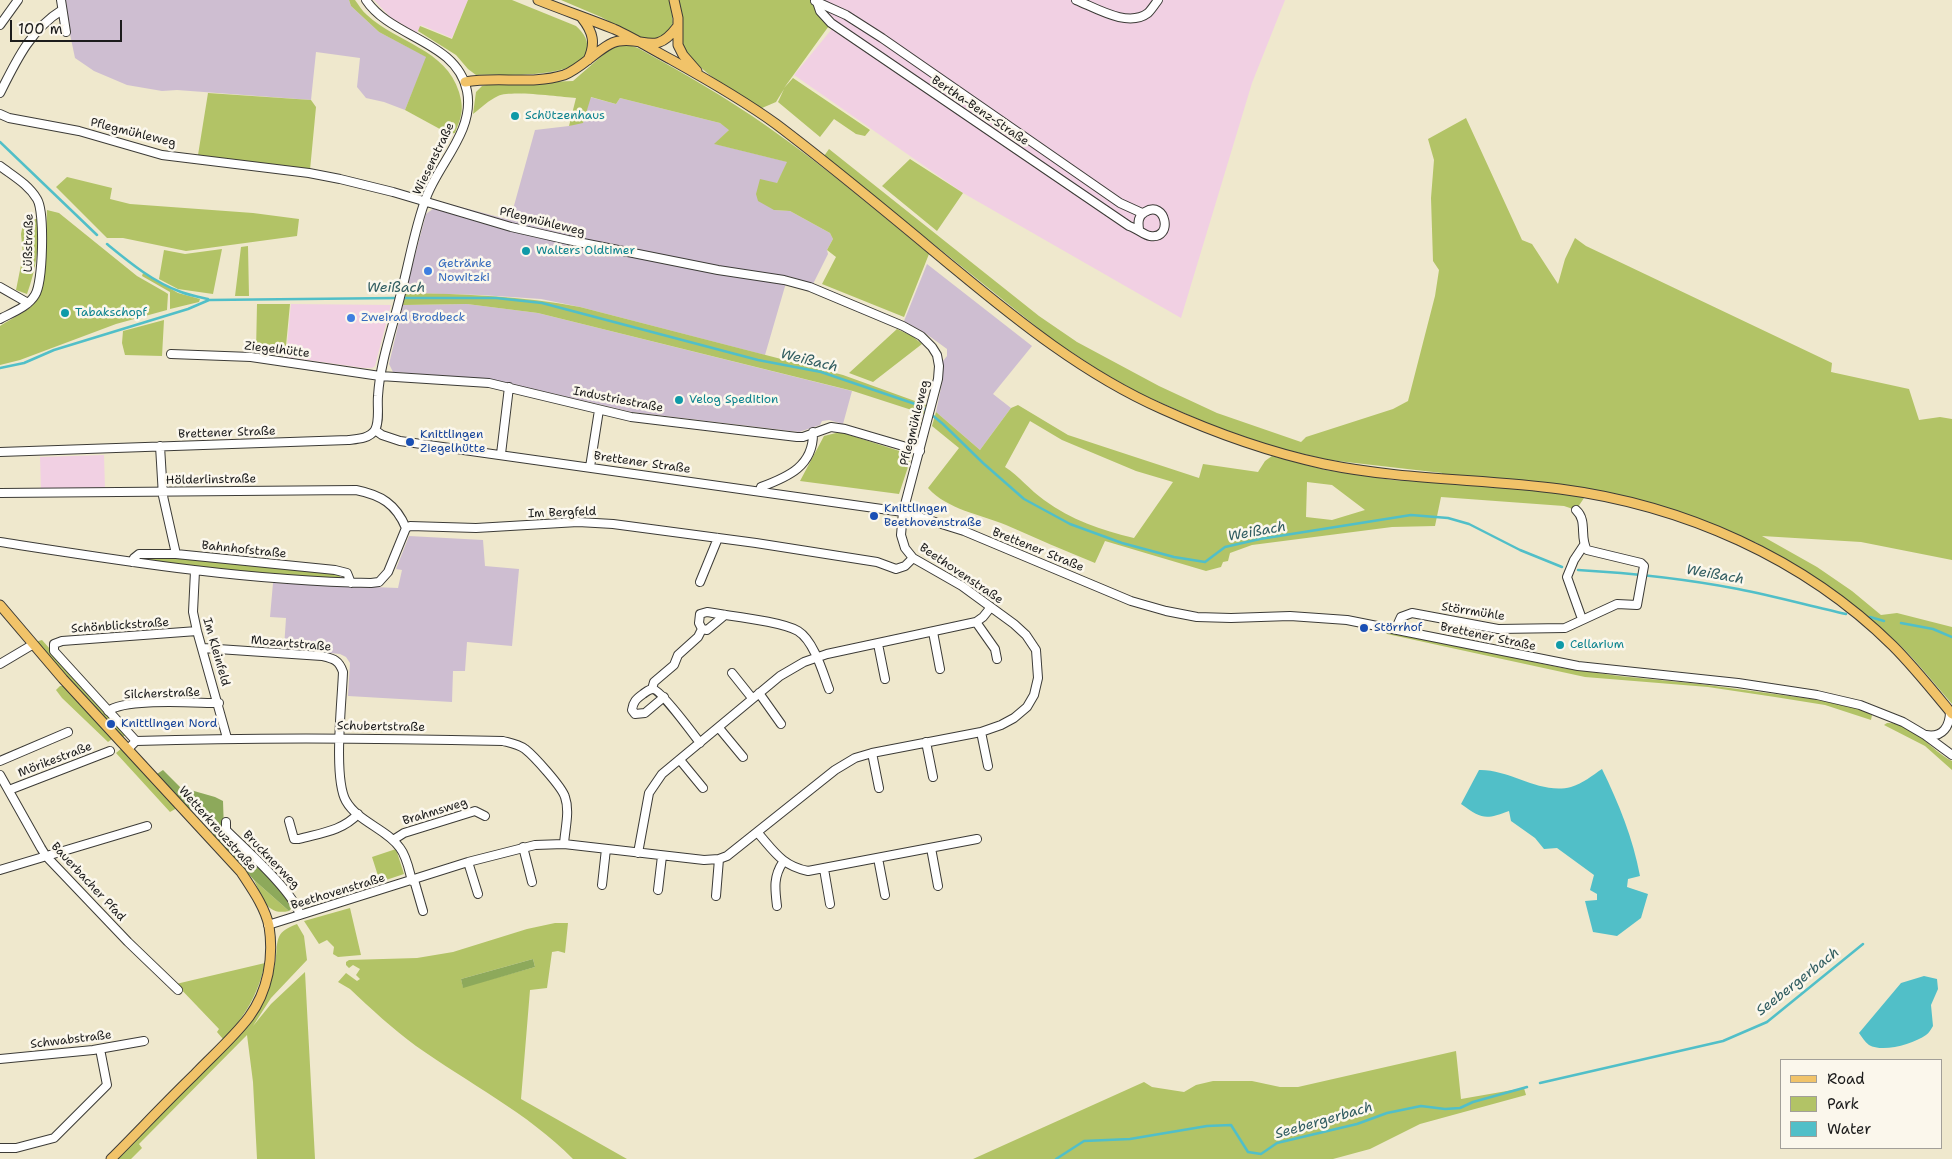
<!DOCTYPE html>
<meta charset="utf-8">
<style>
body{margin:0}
#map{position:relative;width:1952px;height:1159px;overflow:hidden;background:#efe8cd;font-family:"Shantell Sans",sans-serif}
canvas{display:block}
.legend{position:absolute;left:1780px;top:1059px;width:162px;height:90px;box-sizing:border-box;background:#fbf7ec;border:1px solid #a29f99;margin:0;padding:6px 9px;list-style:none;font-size:15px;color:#1c1c1c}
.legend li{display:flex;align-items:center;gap:10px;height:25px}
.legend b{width:25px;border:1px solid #a29f99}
.scale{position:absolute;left:10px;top:20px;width:112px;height:22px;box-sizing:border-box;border:2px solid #1c1c1c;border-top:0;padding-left:6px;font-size:15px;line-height:18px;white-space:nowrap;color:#1c1c1c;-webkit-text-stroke:4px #fbf7ec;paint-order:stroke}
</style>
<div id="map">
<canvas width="1952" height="1159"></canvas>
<ul class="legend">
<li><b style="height:6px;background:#f1c369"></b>Road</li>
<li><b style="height:14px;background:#b2c366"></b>Park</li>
<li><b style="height:14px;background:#51bfc8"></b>Water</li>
</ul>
<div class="scale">100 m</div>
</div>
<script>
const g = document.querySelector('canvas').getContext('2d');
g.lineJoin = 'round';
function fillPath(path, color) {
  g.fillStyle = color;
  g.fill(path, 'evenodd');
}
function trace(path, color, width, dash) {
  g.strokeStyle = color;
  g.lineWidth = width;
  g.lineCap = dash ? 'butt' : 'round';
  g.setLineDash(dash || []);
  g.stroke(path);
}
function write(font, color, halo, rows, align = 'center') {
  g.font = font + ' "Shantell Sans",sans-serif';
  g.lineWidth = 5;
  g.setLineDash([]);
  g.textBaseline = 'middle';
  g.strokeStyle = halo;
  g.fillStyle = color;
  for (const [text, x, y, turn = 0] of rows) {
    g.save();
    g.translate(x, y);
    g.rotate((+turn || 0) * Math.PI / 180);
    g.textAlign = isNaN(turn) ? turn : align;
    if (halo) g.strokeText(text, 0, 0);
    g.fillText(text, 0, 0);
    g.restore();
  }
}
const built = new Path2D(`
 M374,0h94l-16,38 -31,-13 -4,8 -27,-16z
 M813,0h472l-33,83 -71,235 -218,-125 -169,-118 42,-51z
 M291,304l100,1 -16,61 -3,2h-8l-78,-11z
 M104,455l1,34 -64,2 -1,-34z`);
const industrial = new Path2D(`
 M66,0h283l2,6 28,26 48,25 -22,53 -21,-8 -18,-4 -9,-11 3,-29 -44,-6 -5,48 -134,-10 -15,1 -35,-6 -33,-14 -19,-13 -8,-38z
 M590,97l26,7 4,-6 100,25 10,6 -15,15 73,18 -11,21 -3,27 16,1 40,22 3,6 -6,11 1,4 -15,30 -25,-8 -23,79 -185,-48 -39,-8 -60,-4 -76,-2 21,-79 16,-12 68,18 25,-90 34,-4 8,-3z
 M927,264l105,82 -39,48 18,14 -31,42 -44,-38 7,-34v-17l4,-5v-7l-22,-16 -21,-12z
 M467,304l71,9 314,78 -9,33 -14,-4 -7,1 -2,4 -21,7 -167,-20 -141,-33 -98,-7 -4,-8 14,-59z
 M409,536l74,4 2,26 34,3 -7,77 -45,-4 -2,29h-12l-1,31 -104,-6 2,-33 -4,-6 -6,-3 -56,-6 2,-30 -16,-1 3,-34 125,5 4,-18 -6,-1z`);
const green = new Path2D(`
 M349,0h6c4,5 7,11 12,15 30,28 79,34 92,77 2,7 4,15 2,23 -1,6 -4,12 -6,18l-6,1 -44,-24 21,-53 -47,-25 -28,-26z
 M468,0h44l64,26c8,7 14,16 10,27 -10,27 -85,21 -110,22l-8,-6 -12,-14 -38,-24 2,-5 32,13z
 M561,0h109l3,23 -6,11 -7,4 -12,1 -10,-2 -37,-20z
 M679,0h134l18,23 -47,65 9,-10 77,52 -5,6 -9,-2 -22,-15 -14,18 -42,-35 6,-13 -8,13 -14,6c-19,-8 -76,-45 -80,-65 -3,-14 1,-29 -3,-43z
 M619,44l10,1 9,3c45,25 89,50 130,79 56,39 109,84 161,127l-25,63 -82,-33 14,-27 -9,-7 6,-11 -3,-6 -40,-22 -16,-1 -16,-9 -2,-7 4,-15 17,4 10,-21 -73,-18 15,-14 -9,-7 -100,-25 -4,6 -25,-7 -8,26 -14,3 7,-28c-17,-1 -64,-8 -78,-2 -9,4 -17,12 -25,18l3,-22 6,-6 9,-2 82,-3 39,-34z
 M208,93l103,7 5,7 -6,63 -112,-15z
 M1466,118l56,122 10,4 26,40 7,-25 10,-21 11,8 246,117 -1,9 78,17 10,31 21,-3 12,2v141l-91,-18 -99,-6 55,31 35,24 29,24 16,-2 55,14v77c-20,-23 -39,-48 -62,-68 -41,-37 -87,-67 -135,-94l-5,4 -77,-32 -107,-23 18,7 -8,12 -12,-4 -123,-9 -6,29 -43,1 -140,18 -22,8 -2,8 -5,1 -2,5 -15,4 -101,-30 -10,22c-30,-12 -59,-25 -89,-38 -26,-11 -58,-15 -78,-37l31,-40 -27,-22 4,-14 44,38 31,-42 7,-3 50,30 131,43 4,-14 55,8 7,-11 7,-5 54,14 67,10 50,3 -1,-10 -113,-13 -55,-13 -65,-23 -70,-31 -37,-21 -49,-32 -229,-184 5,-7 210,167 38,26 82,44 58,27 84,29 5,-5 87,-28 15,-8 27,-105 4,-26 -6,-9 -2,-63 3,-38 -6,-21zM1030,421l32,19 74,31 37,11 -39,56c-33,-8 -63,-18 -90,-38 -14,-10 -25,-24 -39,-33zM1307,482l25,3 33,25 -33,10 -26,-3z
 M910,159l53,34 -26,38 -55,-45z
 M67,177l45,11 -2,11 20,5 123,9 46,6 -2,17 -111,15 -63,-13h-16l-51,-51z
 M47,210l12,3 78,63 28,16 3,2 -1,16 -51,14 -96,36 -20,5v-39c12,-8 30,-15 38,-27 10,-14 8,-70 9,-89z
 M24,219h13c3,26 -1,50 -10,75l-11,-4 7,-35 -2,-21z
 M248,246l1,50h-14l6,-49z
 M222,249l-9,45 -35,-5 -19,-10 5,-29 21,4z
 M143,273l35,20 22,6 -1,3 -29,7v-17l-28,-16z
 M405,293c59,1 117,3 175,14l263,68 83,30 -2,9 -71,-23 -315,-78 -71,-9 -64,1z
 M257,304h33l-5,52 -29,-4z
 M164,320l-2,36 -37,-1 -3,-12 1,-12z
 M897,329l15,7 10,8 -49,38 -24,-9z
 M840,432l72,23 -13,39 -99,-13 24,-45z
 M143,556l31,1 166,17v4l-72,-3 -125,-15z
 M1385,631l178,37 56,8 81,8 112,15 44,8 16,8 -1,5 -46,-15 -50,-8 -67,-10 -123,-10 -198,-43z
 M42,640l84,95 -3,2 -88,-95z
 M60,686h3l49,53 -4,3 -46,-44 -6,-8z
 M1887,723c26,-1 44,28 65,38v9l-27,-24 -41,-21z
 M122,748l55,60 -7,4 -54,-59z
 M396,849l8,25 -24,8 -8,-25z
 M254,880l35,31c-23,5 -26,-13 -35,-31z
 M350,908l11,47 -23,2 -5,-3 1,-7 -7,-7 -8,4 -15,-23z
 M555,923h13l-3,30 -7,-2 -6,1 -5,36 -17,2 -9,109 106,60h-54c-45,-46 -105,-76 -157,-113 -23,-17 -45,-37 -66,-57l-12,-7 8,-9 11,8 3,-2 -4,-4 4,-6 -7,-4 -4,3 -3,-3v-3l3,-2 68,-2 36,-6 74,-23zM533,959l2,8 -72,20 -2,-8z
 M297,924l7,12 3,24 -36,38 -18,28 18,-22 34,-32 10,187h-58l-4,-77 -6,-47 -108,109 3,4 -11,11h-15l150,-165c3,-10 7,-19 9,-30 4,-22 -3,-31 22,-40z
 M265,963c-6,29 -20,55 -42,76l-6,-7 2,-3 -43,-45z
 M1456,1051l5,48 63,-11 2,7 -106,29 -50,25 -37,10h-360l171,-77 8,5 32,5 12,-7 17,-4h39l28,6h18z`);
const forest = new Path2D(`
 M163,770l17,17 35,10 8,4 1,30 57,60 12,16 -4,4 -35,-31 -43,-48 2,-8 -16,-15 -9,-1 -31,-34z
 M533,959l2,8 -72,21 -2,-9z`);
const water = new Path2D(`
 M1602,769c17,35 31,69 38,107l-12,3 -1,8 21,7 -7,24 -24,18 -24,-4 -8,-31 12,-1v-6l-7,-4 4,-15 -37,-27 -13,1 -9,-11 -24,-17 -2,-10c-24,9 -27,8 -48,-7l18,-34c31,-1 61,25 92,17 11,-3 22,-12 31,-18z
 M1924,976l13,3 1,10 -7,16 2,21c-2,3 -4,7 -7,9 -13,9 -43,18 -57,10 -4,-3 -7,-8 -10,-12l42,-50z`);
const stream = new Path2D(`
 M0,142l97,93
 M107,244c22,18 46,38 74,48 8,3 18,5 27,7
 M403,298h93l46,5 216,57 63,12 100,34 22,18 40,39 41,36 46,25 52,19 52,14 31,5 20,-15 35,-8 151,-24 37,3 21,6 51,26 42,17
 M0,368l24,-5 30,-13 134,-41 21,-9 188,-2
 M1578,570c52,3 108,9 160,19 36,7 72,17 108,25
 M1870,617l14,4
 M1901,623l32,6 19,8
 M1540,1083l183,-42 44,-19 96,-78
 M1056,1159l28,-18 46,-2 77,-13 24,-1 17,27 13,2 16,-11 80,-19 30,-11 34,-7 24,3 15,-1 13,-6 54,-15`);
const minor = new Path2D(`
 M61,0l5,32
 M1076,0c20,8 52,28 72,13 4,-4 7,-9 10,-13
 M815,1l31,14 36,23 238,165 22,10
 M817,2l3,9 11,12 298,203c9,3 15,9 21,10 24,4 16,-37 -5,-24 -7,4 -7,10 -6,17
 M0,25l18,-25
 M0,93c16,-32 31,-64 62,-83
 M0,114l9,4 70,13 83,24 147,18 31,6 53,13 118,35 57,13 150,30 66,10 26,7 93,39 18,10 11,11 5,8 2,11 -1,13 -35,133 -2,23 4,13 8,10 49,28 52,38 12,11 10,15 2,28 -4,17 -7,12 -13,11 -13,7 -20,7 -109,21 -17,5 -20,12 -108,86 -8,3 -15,1 -140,-16 -29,1 -67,17 -200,63
 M0,166c13,10 28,18 37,33 8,13 6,84 -2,96 -7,12 -24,18 -35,24
 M0,287l28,16
 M171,354l80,3 129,19 109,7 142,34 166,20h6l28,-10 14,2 75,22
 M375,430l7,5 18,6 503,71 61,19 167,70 35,10 31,6 34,1 59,-2 57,4 231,46 160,17 79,12 43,10 43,17 22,13 27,20
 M160,446l3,50 13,58
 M0,452l348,-12c9,-1 21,-1 27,-10 5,-9 2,-23 3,-34 2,-33 14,-66 22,-99 9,-33 14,-67 26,-99 12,-34 49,-67 41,-107 -10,-50 -76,-53 -101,-91
 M501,454l8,-67
 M590,467l9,-57
 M760,491l1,-4c27,-10 53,-21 52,-55
 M0,493l356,-3c25,5 40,14 50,38
 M406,528l4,-2 66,2 102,-6 35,2 143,19 121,19 19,7 9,-3 8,-8
 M0,542c123,19 246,39 371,41l8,-1 9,-10 18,-44
 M132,562l2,-4 5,-4h37l159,16 12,3 4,10
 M195,571l-2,41 4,19 30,107
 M700,582l18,-44
 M725,615l-18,15 -5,-1 -3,-6 1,-9 7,-2c21,4 74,9 91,19 16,10 25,42 31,58
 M1582,619l-15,-42 7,-17 10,-15
 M976,622l19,27 2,10
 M1396,628l5,-11 11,-4 86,16 67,-1 52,-24 20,1 7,-39 -3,-3 -54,-13c-8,-13 1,-29 -11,-40
 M933,632l7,37
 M878,644l7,35
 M203,648l119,8c12,3 17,4 21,16 -1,29 -10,106 3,129 12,21 41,28 54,47 7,9 9,22 12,33
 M0,664l32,-19
 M732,673l20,25
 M652,689l2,-7 20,-17 4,-10 20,-18 4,-8
 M759,693l22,31
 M664,697l-19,16 -10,1 -3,-4c1,-8 4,-11 11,-16 3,-2 6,-5 10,-5 7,0 41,46 47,54
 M108,711c18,-13 86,-8 111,-8
 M719,728l24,29
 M981,732l7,34
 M1926,735c17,3 24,-9 24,-24
 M136,741l-82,-90v-7l8,-3 135,-10
 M926,742l7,35
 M128,749l8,-8c122,-4 244,-3 367,0 8,2 15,3 22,8 9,7 37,38 40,48 5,14 0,32 -1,47
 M872,753l7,35
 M680,760l23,28
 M0,761l68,-29
 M0,775l41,73 5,8 82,86 50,48
 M9,790l101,-39
 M289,821l5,18h5c22,-6 43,-8 59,-25
 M226,822v8c19,19 67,61 74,85
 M757,832c17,19 25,34 51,39l169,-32
 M393,840l11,-7 71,-22 10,5
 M523,847l9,35
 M931,848l7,38
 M638,853l11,-60 13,-19 118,-98 24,-14 23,-8 149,-32 7,-5 8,-10
 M878,858l7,37
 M468,862l10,32
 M824,869l6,35
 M0,870l147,-44
 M414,880l9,31
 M602,885l4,-36
 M658,890l4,-34
 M716,896l3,-37
 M777,906c-2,-17 -4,-29 6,-44
 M0,1059l93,-9 51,-9
 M0,1148h16l38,-10 53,-53 -7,-36`);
const major = new Path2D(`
 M538,0c25,10 51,19 76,29 20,9 39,21 58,31 36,20 71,40 104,64 61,46 119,95 178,144 64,53 131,107 208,141 53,24 106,43 162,55 78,16 158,15 236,25 123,16 244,69 333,157 21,21 40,45 59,68
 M674,0l4,18v27l5,10 14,16
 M582,18c11,14 14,25 6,42
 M465,82c32,-6 67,3 99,-7 19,-7 39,-32 55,-34 27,-4 36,15 58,-14
 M0,605l63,74 178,193c11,17 24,35 28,54 5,32 -1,65 -20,91 -16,21 -37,39 -55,58 -28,27 -55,56 -83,84`);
const markers = [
 [515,116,5,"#0f9aa8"],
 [526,251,5,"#0f9aa8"],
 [428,271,5,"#3f7fe0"],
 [65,313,5,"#0f9aa8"],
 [351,318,5,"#3f7fe0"],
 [679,400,5,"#0f9aa8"],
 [410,442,5,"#1a4fb4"],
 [874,516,5,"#1a4fb4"],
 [1364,628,5,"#1a4fb4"],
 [1560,645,5,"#0f9aa8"],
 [111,724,5,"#1a4fb4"]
];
const streetNames = [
 ["Bertha-Benz-Straße",980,111,34],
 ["Pflegmühleweg",133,133,14],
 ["Wiesenstraße",434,159,-64],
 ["Pflegmühleweg",542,222,14],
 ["Lüßstraße",29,243,-89],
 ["Ziegelhütte",277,350,7],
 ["Industriestraße",618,400,11],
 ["Pflegmühleweg",915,423,-76],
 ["Brettener Straße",227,433,-2],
 ["Brettener Straße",642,463,8],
 ["Hölderlinstraße",211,480,-1],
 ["Im Bergfeld",562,513,-2],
 ["Bahnhofstraße",244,550,6],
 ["Brettener Straße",1038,550,22],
 ["Beethovenstraße",961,574,34],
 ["Störrmühle",1473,612,9],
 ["Schönblickstraße",120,626,-4],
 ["Brettener Straße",1488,637,12],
 ["Mozartstraße",291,644,5],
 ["Im Kleinfeld",216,652,74],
 ["Silcherstraße",162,694,-2],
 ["Schubertstraße",381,727,1],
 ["Mörikestraße",55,760,-21],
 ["Brahmsweg",435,812,-17],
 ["Wetterkreuzstraße",217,829,48],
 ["Brucknerweg",271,860,46],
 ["Bauerbacher Pfad",88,882,47],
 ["Beethovenstraße",338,892,-17],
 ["Schwabstraße",71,1040,-7]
];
const cultureNames = [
 ["Schützenhaus",525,116],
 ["Walters Oldtimer",536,251],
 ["Tabakschopf",75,313],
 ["Velog Spedition",689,400],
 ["Cellarium",1570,645]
];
const shopNames = [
 ["Getränke",438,264],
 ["Nowitzki",438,278],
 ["Zweirad Brodbeck",361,318]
];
const transitNames = [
 ["Knittlingen",420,435],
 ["Ziegelhütte",420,449],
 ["Knittlingen",884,509],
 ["Beethovenstraße",884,523],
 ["Störrhof",1374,628],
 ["Knittlingen Nord",121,724]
];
const waterNames = [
 ["Weißach",396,288],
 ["Weißach",809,361,14],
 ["Weißach",1257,532,-10],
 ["Weißach",1715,575,10],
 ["Seebergerbach",1798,982,-38],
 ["Seebergerbach",1324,1121,-16]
];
fillPath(built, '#f1d0e3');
fillPath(industrial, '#cebed1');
fillPath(green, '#b2c366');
fillPath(forest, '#8da95b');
fillPath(water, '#51bfc8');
trace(stream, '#51bfc8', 2.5);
trace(minor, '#3c3b37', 10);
trace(major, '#3c3b37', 11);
trace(minor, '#fff', 8);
trace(major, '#f1c369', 9);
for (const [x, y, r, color] of markers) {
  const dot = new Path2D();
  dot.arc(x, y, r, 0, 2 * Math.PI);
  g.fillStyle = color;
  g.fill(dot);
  trace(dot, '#fbf7ec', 2);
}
write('12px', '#1c1c1c', '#fbf7ec', streetNames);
write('12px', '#0d838f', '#fbf7ec', cultureNames, 'left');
write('12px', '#366cbe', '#fbf7ec', shopNames, 'left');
write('12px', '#164399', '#fbf7ec', transitNames, 'left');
write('italic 14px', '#315d61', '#fbf7ec', waterNames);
</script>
